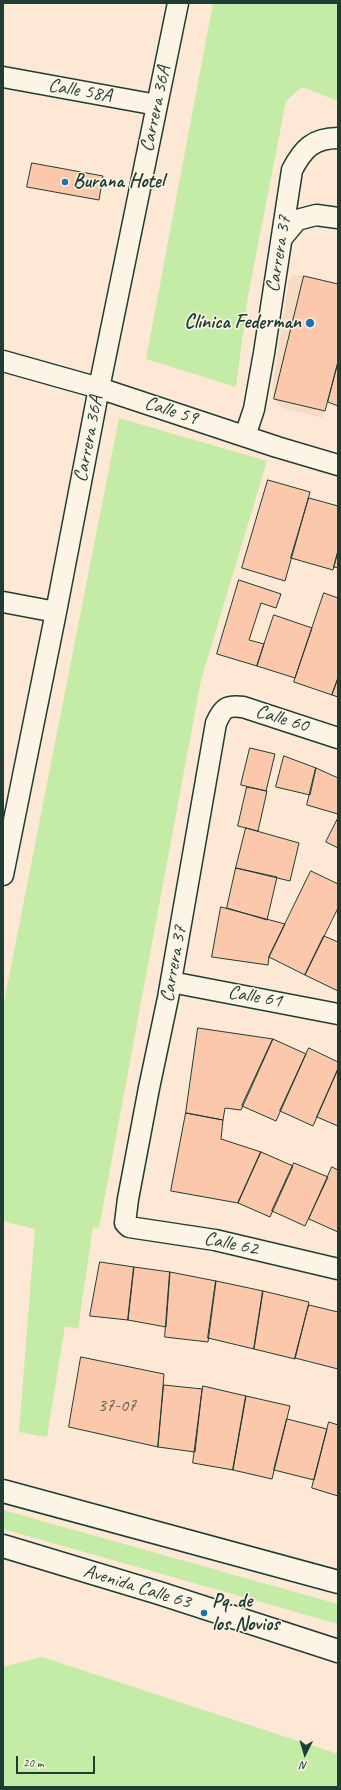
<!DOCTYPE html>
<meta charset="utf-8">
<style>
body{margin:0}
#map{position:relative;width:341px;height:1790px;overflow:hidden;background:#fce8d4;font-family:Caveat,sans-serif}
canvas{display:block}
.frame{position:absolute;inset:0;border:4px solid #1f3d34;pointer-events:none}
.north{position:absolute;left:285px;top:1734px;width:40px;height:40px;-webkit-text-stroke:3px #fcf5e5;paint-order:stroke;rotate:185deg;font-size:11px;font-weight:700;line-height:16px;text-align:center;color:#1f3d34}
.north::after{content:'';display:block;margin:auto;width:14px;height:18px;background:#1f3d34;clip-path:polygon(50% 0,100% 100%,50% 72%,0 100%)}
.scale{position:absolute;left:16px;top:1756px;width:79px;height:18px;box-sizing:border-box;border:2px solid #1f3d34;border-top:0;padding-left:5px;font-size:12px;line-height:14px;white-space:nowrap;color:#1f3d34;-webkit-text-stroke:3px #fcf5e5;paint-order:stroke}
</style>
<div id="map">
<canvas width="341" height="1790"></canvas>
<div class="frame"></div>
<div class="north">N</div>
<div class="scale">20 m</div>
</div>
<script>
const g = document.querySelector('canvas').getContext('2d');
g.lineJoin = 'round';
function fillPath(path, color) {
  g.fillStyle = color;
  g.fill(path, 'evenodd');
}
function trace(path, color, width, dash) {
  g.strokeStyle = color;
  g.lineWidth = width;
  g.lineCap = dash ? 'butt' : 'round';
  g.setLineDash(dash || []);
  g.stroke(path);
}
function write(font, color, halo, rows, align = 'center') {
  g.font = font + ' Caveat,sans-serif';
  g.lineWidth = 3;
  g.setLineDash([]);
  g.textBaseline = 'middle';
  g.strokeStyle = halo;
  g.fillStyle = color;
  for (const [text, x, y, turn = 0] of rows) {
    g.save();
    g.translate(x, y);
    g.rotate((+turn || 0) * Math.PI / 180);
    g.textAlign = isNaN(turn) ? turn : align;
    if (halo) g.strokeText(text, 0, 0);
    g.fillText(text, 0, 0);
    g.restore();
  }
}
const built = new Path2D(`
 M293,275l11,1 34,8v78l-15,56 -41,-10 -8,-9 -2,-11 17,-108z`);
const green = new Path2D(`
 M213,3h125v98l-36,-14 -16,14 -38,195 -12,91 -90,-28z
 M119,418l148,43 -66,219 -102,548 -6,-1 -15,102 -13,-3 -18,111 -28,-5 16,-203 -32,-8v-214z
 M3,1510l335,94v20l-335,-95z
 M42,1657l296,97v33h-335v-120z`);
const building = new Path2D(`
 M32,163l71,13 -4,24 -72,-13z
 M304,276l34,8v78l-13,49 -51,-12z
 M338,362v44l-10,-4z
 M268,480l42,12 -25,89 -43,-13z
 M309,498l29,8v45l-5,19 -42,-12z
 M338,551v17l-4,-1z
 M239,580l42,14 -5,14 -15,-5 -12,37 15,4 -7,22 -40,-12z
 M324,593l14,5v80l-6,17 -38,-13z
 M274,615l38,13 -17,50 -38,-12z
 M338,678v19l-6,-2z
 M250,748l25,6 -9,37 -25,-6z
 M284,756l32,12 -6,27 -34,-8z
 M316,768l22,10v36l-31,-9z
 M247,787l20,4 -9,40 -20,-5z
 M338,818v30l-12,-6z
 M246,828l53,15 -9,38 -54,-13z
 M236,868l41,9 -10,43 -40,-12z
 M311,871l27,13v24l-33,67 -36,-18z
 M221,907l64,17 -16,33 -1,8 -56,-8z
 M324,936l14,6v49l-33,-16z
 M198,1028l75,11 -32,71 -16,-2 -2,12 -37,-7z
 M273,1039l33,15 -30,67 -34,-15z
 M309,1048l29,14v7l-25,57 -33,-15z
 M338,1069v57l-21,-9z
 M186,1113l37,7 -2,19 40,13 -23,51 -67,-12z
 M261,1152l32,14 -23,51 -32,-14z
 M294,1163l34,14 -23,49 -33,-15z
 M332,1167l6,3v62l-29,-13z
 M100,1262l34,5 -6,53 -38,-4z
 M134,1267l36,5 -4,55 -38,-7z
 M170,1272l46,9 -8,61 -43,-5z
 M216,1281l47,10 -9,58 -46,-11z
 M263,1291l46,11 -14,57 -41,-10z
 M309,1305l29,7v57l-43,-11z
 M81,1357l83,17 -6,73 -89,-20z
 M164,1385l38,4 -7,63 -37,-5z
 M203,1386l43,10 -13,74 -40,-7z
 M246,1396l44,10 -18,73 -39,-9z
 M287,1419l40,10 -13,51 -40,-10z
 M329,1422l9,3v71l-26,-8z`);
const street = new Path2D(`
 M3,77l154,28
 M282,238l15,-18 19,-5 22,3
 M3,361l96,27 178,59 61,18
 M245,436l9,-27 10,-56 28,-183c11,-21 21,-32 46,-32
 M3,602l53,10
 M338,738l-95,-31c-17,-2 -20,1 -27,16l-48,275 -19,90 -21,111 -3,24 4,4 86,13 123,29
 M3,875l53,-263 43,-224 79,-385
 M171,982l167,32`);
const secondary = new Path2D(`
 M3,1491l335,91
 M3,1546l156,47 179,58`);
const markers = [
 [65,182,4,"#1f6fb2"],
 [310,323,5,"#1f6fb2"],
 [204,1613,4,"#1f6fb2"]
];
const numberNames = [
 ["37-07",117,1406]
];
const streetNames = [
 ["Calle 58A",80,91,10],
 ["Carrera 36A",156,109,-78],
 ["Carrera 37",279,254,-81],
 ["Calle 59",171,411,18],
 ["Carrera 36A",89,439,-79],
 ["Calle 60",282,719,17],
 ["Carrera 37",174,964,-80],
 ["Calle 61",255,997,10],
 ["Calle 62",231,1244,12],
 ["Avenida Calle 63",137,1587,17]
];
const poiNames = [
 ["Burana Hotel",73,182],
 ["Clínica Federman",301,323,"right"],
 ["Pq. de",212,1602],
 ["los Novios",212,1625]
];
fillPath(built, '#f8dbc5');
fillPath(green, '#c4eca7');
fillPath(building, '#fbc8ab');
trace(building, '#1f3d34', 1);
trace(street, '#1f3d34', 23);
trace(secondary, '#1f3d34', 25);
trace(street, '#fcf5e5', 20);
trace(secondary, '#fcf5e5', 22);
for (const [x, y, r, color] of markers) {
  const dot = new Path2D();
  dot.arc(x, y, r, 0, 2 * Math.PI);
  g.fillStyle = color;
  g.fill(dot);
  trace(dot, '#fcf5e5', 1.5);
}
write('18px', '#566052', null, numberNames);
write('20px', '#1f3d34', '#fcf5e5', streetNames);
write('bold 20px', '#1f3d34', '#fcf5e5', poiNames, 'left');
</script>
